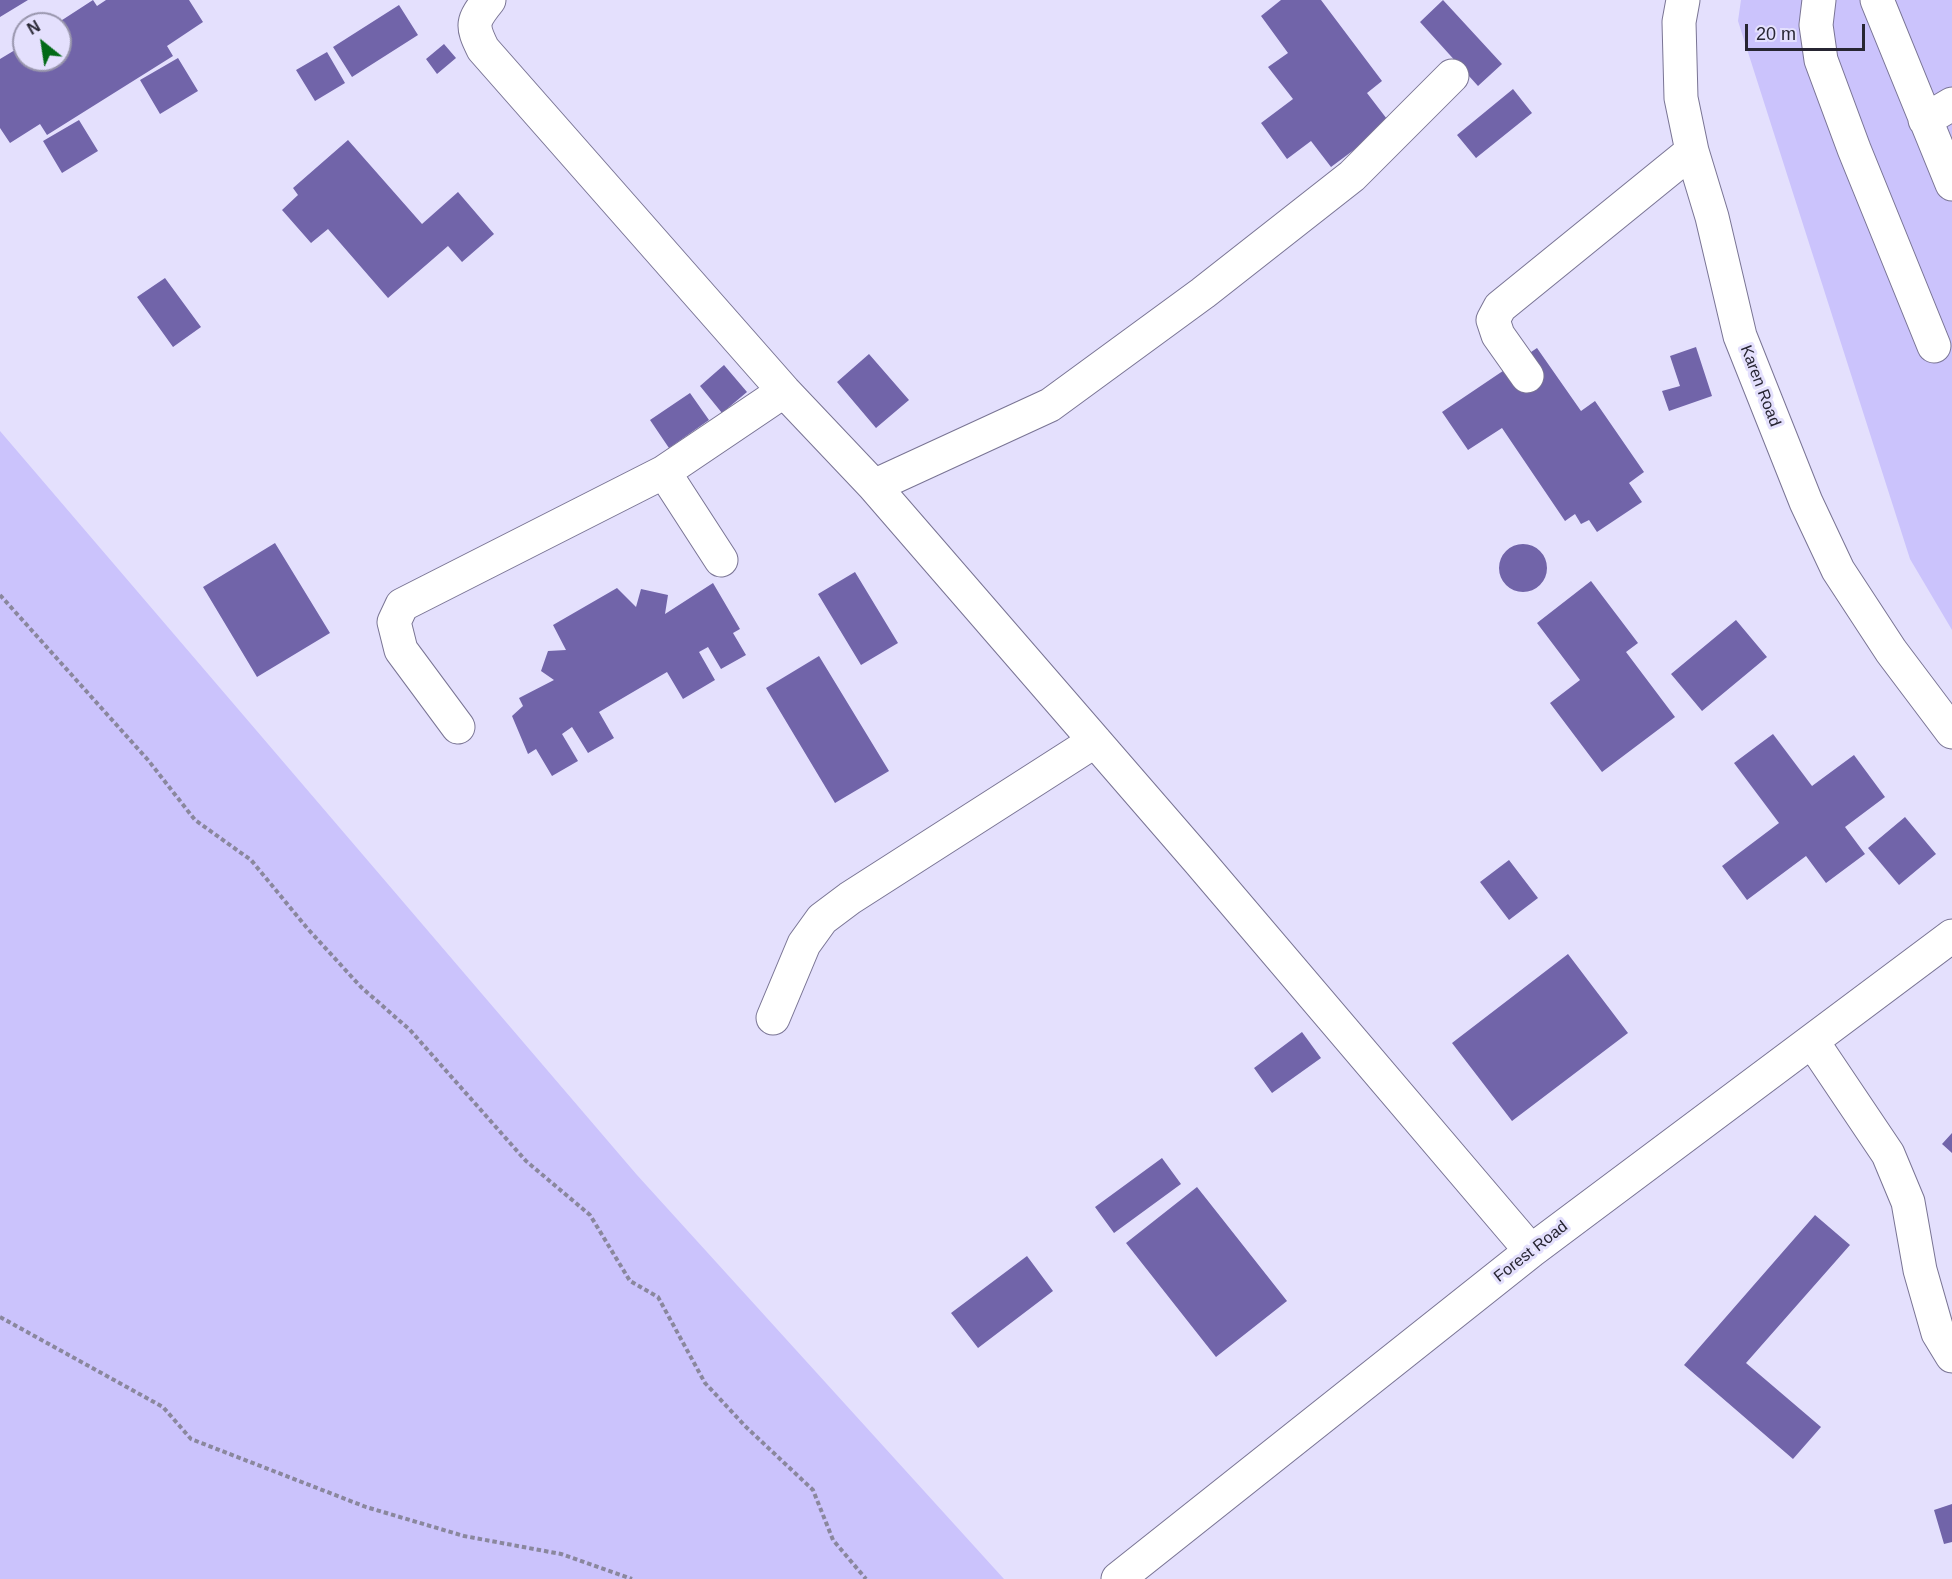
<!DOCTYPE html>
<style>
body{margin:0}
#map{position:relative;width:1952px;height:1579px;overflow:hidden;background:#e4e0fd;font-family:Arial,sans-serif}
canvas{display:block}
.north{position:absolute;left:12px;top:12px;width:60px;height:60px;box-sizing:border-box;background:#e4e0fd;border:2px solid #9895ac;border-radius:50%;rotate:330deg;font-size:16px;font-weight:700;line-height:24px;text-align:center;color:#272532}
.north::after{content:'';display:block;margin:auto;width:21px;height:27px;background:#026a17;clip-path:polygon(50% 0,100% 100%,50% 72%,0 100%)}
.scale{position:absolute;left:1745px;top:24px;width:120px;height:27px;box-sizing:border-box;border:3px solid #272532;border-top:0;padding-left:8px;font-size:18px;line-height:21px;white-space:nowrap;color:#272532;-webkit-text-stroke:4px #e4e0fd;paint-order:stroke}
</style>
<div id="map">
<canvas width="1952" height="1579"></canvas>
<div class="north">N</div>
<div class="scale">20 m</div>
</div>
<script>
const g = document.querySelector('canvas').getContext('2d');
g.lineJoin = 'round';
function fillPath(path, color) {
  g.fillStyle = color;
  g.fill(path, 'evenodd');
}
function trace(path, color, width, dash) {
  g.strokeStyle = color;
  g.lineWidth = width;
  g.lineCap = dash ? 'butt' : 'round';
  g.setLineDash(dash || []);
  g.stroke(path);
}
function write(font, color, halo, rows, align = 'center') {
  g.font = font + ' Arial,sans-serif';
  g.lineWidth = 6;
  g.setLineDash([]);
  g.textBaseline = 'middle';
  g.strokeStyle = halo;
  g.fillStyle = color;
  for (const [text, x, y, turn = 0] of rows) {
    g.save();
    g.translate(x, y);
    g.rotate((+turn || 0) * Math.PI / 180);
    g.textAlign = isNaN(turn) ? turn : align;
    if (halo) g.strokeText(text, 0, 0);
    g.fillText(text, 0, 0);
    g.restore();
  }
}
const green = new Path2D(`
 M1741,0h211v630l-42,-71 -172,-538z
 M0,431l637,744 367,404h-1004z`);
const building = new Path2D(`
 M0,0h28l-28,17z
 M93,0l4,6 9,-6h83l14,22 -36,24 6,10 -126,79 -7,-11 -30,19 -10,-15v-69l20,-12 2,3 2,-1v11h36v-36h-4z
 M1281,0h40l61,81 -15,12 23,30 -59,44 -20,-26 -24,18 -26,-36 32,-24 -25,-32 20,-14 -27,-37z
 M1443,0l59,64 -24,22 -58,-64z
 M399,5l19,30 -66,42 -19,-30z
 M444,44l12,14 -19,16 -11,-15z
 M327,52l18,31 -30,18 -19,-31z
 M178,58l20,33 -38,23 -20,-34z
 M1513,89l19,24 -56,45 -19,-23z
 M79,120l19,31 -36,22 -19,-32z
 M348,140l74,84 36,-32 36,42 -32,28 -14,-16 -60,52 -60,-69 -17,14 -29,-33 16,-15 -5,-7z
 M165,278l36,49 -28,20 -36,-50z
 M1696,347l16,49 -43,15 -7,-20 18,-5 -10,-30z
 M1537,348l44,63 14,-10 49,71 -15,11 13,19 -45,30 -8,-12 -8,4 -6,-10 -10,7 -63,-93 -34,22 -26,-38z
 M869,354l40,46 -33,28 -39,-46z
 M724,365l23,27 -25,21 -22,-27z
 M690,393l19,27 -40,28 -19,-28z
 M275,543l55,90 -73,44 -54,-90z
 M1499 568a24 24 0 1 1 48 0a24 24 0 1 1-48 0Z
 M855,572l43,71 -37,22 -43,-71z
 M1591,581l47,62 -12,9 49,65 -73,55 -52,-69 30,-23 -43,-57z
 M713,583l27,46 -7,4 13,22 -25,14 -13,-22 -9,5 16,28 -32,19 -16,-27 -68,40 15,26 -26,15 -16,-26 -10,7 16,27 -26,15 -16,-27 -8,5 -16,-38 11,-10 -4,-8 35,-18 -13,-9 7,-20 18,-1 -13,-25 64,-37 19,19 5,-18 27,6 -3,19z
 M1736,620l31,37 -65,54 -31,-37z
 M819,656l70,115 -54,32 -69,-115z
 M1773,734l39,52 42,-31 31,42 -40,30 20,27 -39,29 -20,-27 -59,44 -25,-34 57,-43 -45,-60z
 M1905,817l31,37 -37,31 -31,-37z
 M1509,860l29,38 -29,22 -29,-38z
 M1568,954l60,79 -116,88 -60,-78z
 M1302,1032l19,26 -49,35 -18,-25z
 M1952,1133v20l-10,-9z
 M1162,1158l19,26 -67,49 -19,-26z
 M1197,1187l90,114 -71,56 -90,-114z
 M1815,1215l35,30 -104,118 75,64 -28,32 -109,-94z
 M1027,1256l26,35 -75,57 -27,-35z
 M1952,1504v38l-8,2 -10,-34z`);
const path = new Path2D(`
 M0,595l148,165 47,60 56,40 56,68 54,59 49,43 116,131 64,54 40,66 28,16 47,86 40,43 68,64 20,50 33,39
 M0,1317l163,90 28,32 175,68 98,29 97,18 71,25`);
const minor = new Path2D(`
 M489,0c-17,21 -18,25 -6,49l301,342 90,95 325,375 332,390
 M1683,0l-4,22 2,76 11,53 20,66 28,119 66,166 32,68 53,81 61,81
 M1819,0l-3,25 5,35 33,89 80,197
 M1877,0l75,184
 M1925,120l27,-16
 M1527,376l-29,-41 -5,-15 7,-13 192,-156
 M664,472l57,88
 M874,486l176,-81 153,-112 149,-117 100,-100
 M458,727l-57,-77 -7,-28 8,-17 262,-133 120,-81
 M773,1018l31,-74 18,-25 28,-21 245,-157
 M1812,1041l76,113 20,48 12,68 18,63 14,23
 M1118,1579l413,-328 421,-315`);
const streetNames = [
 ["Karen Road",1760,386,69],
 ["Forest Road",1531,1252,-38]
];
fillPath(green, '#cbc3fc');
fillPath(building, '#7164a9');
trace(minor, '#797494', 35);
trace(path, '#8a879d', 4, [4.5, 3]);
trace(minor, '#fff', 33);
write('16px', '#272532', '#e4e0fd', streetNames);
</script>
